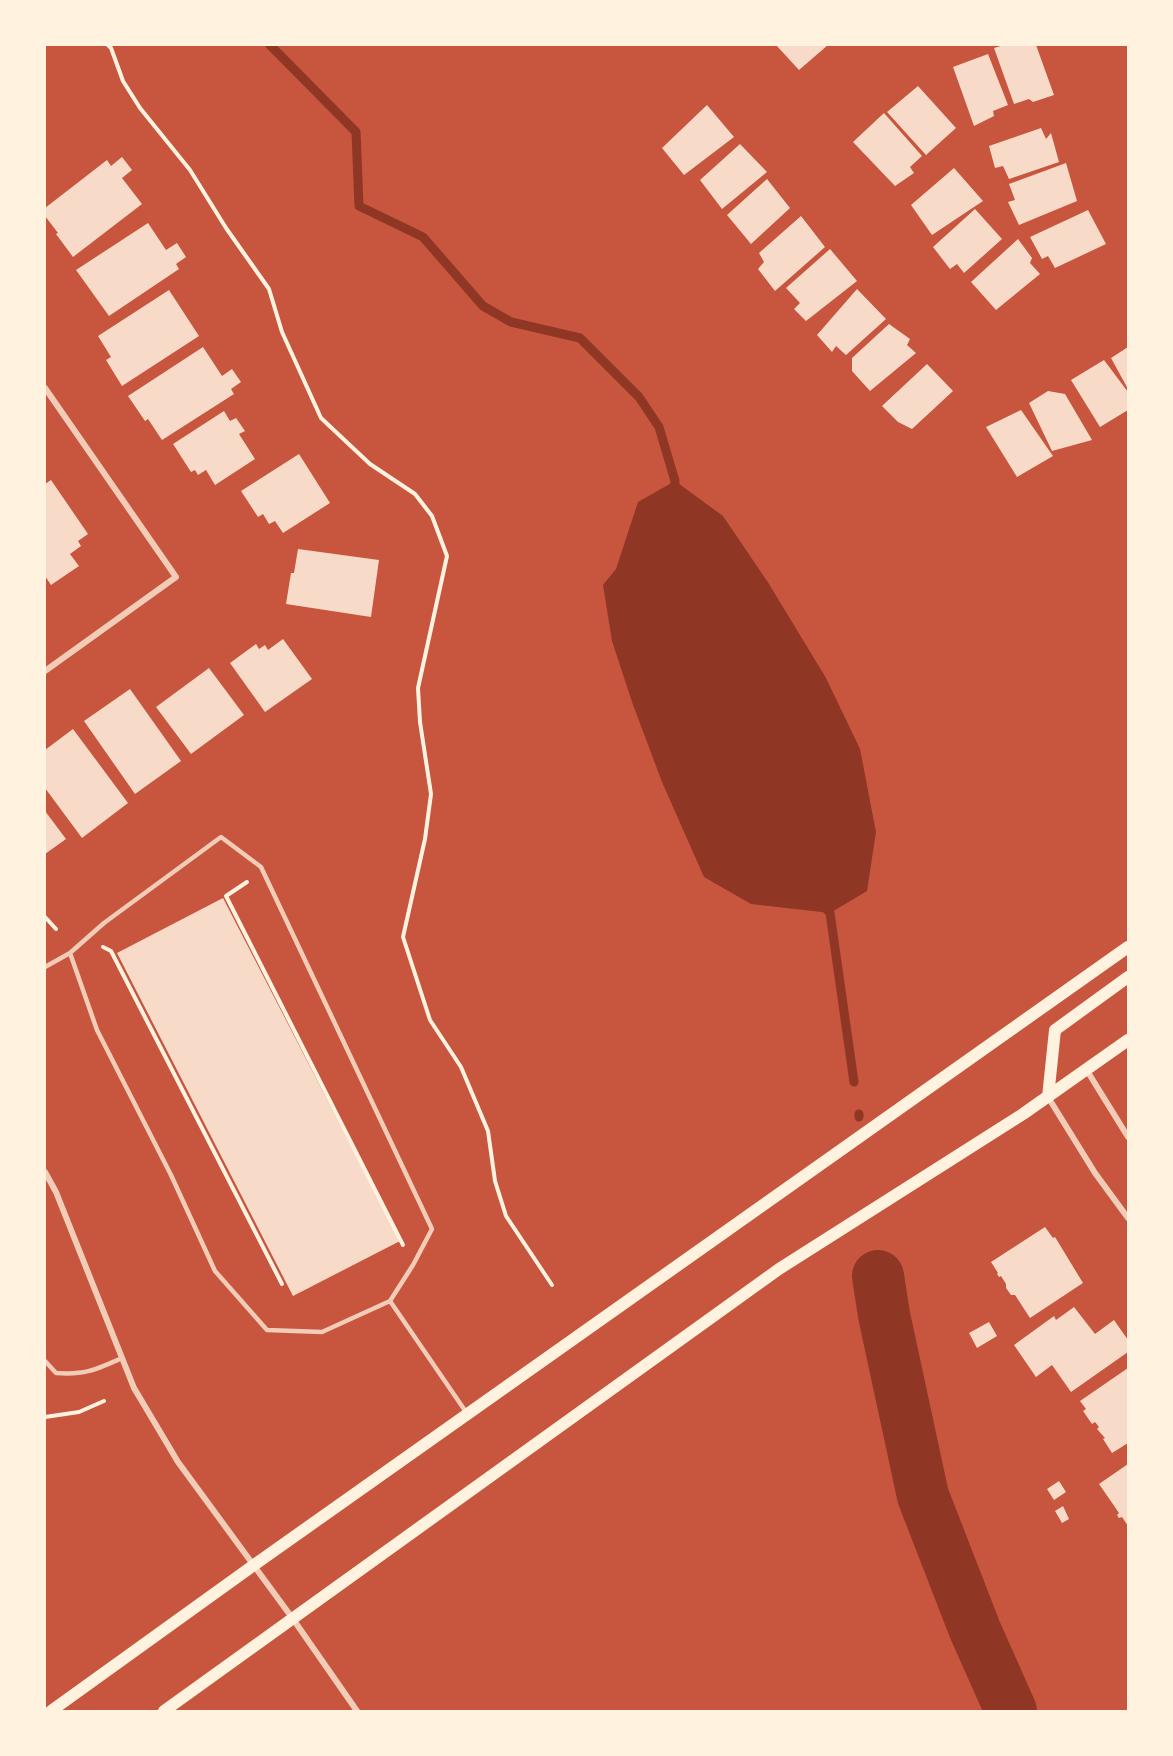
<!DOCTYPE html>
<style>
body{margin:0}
#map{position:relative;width:1173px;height:1756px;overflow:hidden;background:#c8553d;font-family:Barlow,sans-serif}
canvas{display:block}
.frame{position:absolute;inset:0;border:46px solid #fff3e0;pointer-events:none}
</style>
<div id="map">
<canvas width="1173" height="1756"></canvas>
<div class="frame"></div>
</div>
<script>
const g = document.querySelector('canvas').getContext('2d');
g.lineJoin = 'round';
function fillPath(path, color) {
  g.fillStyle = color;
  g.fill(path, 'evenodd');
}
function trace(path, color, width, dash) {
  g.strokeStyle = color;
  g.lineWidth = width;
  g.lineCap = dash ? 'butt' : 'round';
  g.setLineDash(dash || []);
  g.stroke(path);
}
const water = new Path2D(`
 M675,481l48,35 46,68 57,94 34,71 16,83 -9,59 -37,22 -79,-9 -47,-27 -42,-95 -30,-80 -20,-61 -9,-56 13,-16 22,-67z`);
const stream = new Path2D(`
 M270,45l86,87 3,74 64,31 60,69 28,16 69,16 59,59 20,30 16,54 -1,11
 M822,904l8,9 24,169
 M859,1114v3`);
const river = new Path2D(`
 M878,1276l6,39 39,181 52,134 36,81`);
const building = new Path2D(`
 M776,45h52l-29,25z
 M1004,45h32l18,50 -21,7 -4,-3 -15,5 -20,-56z
 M988,54l20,51 -15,6 1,5 -20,10 -21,-59z
 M918,86l38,42 -30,27 -39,-43z
 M707,105l27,32 -50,38 -22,-27z
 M884,113l38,43 -12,11 4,6 -19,13 -42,-44z
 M1041,128l5,11 5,-6 8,29 -50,17 -6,-13 -8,2 -6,-22z
 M740,144l27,28 -45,37 -22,-29z
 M122,157l10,13 -10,8 20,26 -69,53 -17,-23 2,-1 -13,-17v-8l62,-48 4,6z
 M1066,163l11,38 -58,24 -11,-23 7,-2 -6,-16z
 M954,168l29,33 -51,34 -21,-30z
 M767,179l23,29 -39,36 -24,-29z
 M975,209l27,30 -38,34 -7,-9 -7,5 -17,-22z
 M1088,210l18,34 -51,24 -7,-12 -6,3 -12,-22z
 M801,216l24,31 -50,44 -17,-22 6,-7 -5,-9z
 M148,223l18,27 11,-7 9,14 -10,7 3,5 -70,47 -33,-46z
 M1018,239l14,19 -2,5 10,11 -44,36 -25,-28z
 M830,249l27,32 -51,40 -12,-12 6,-6 -14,-15z
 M857,289l29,30 -40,36 -10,-9 -4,6 -15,-17z
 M169,290l30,46 -77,50 -16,-26 5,-3 -13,-21z
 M889,324l21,15 -3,6 9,8 -46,38 -18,-20v-13z
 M203,347l19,29 10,-7 9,13 -10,7 3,5 -72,46 -14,-21 -3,2 -17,-25z
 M1128,347v42l-17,-31z
 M1104,360l24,32v18l-28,17 -29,-47z
 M927,364l26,27 -41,38 -14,-7 -16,-16z
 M1048,391l17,3 27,46 -40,11 -23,-48z
 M1021,410l32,46 -36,21 -31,-50z
 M224,411l6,10 6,-3 9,13 -6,3 16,25 -40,26 -9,-15 -8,5 -3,-5 -4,2 -18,-28z
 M299,454l31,49 -47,30 -8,-12 -6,3 -6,-10 -5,3 -17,-26z
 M51,480l37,54 -10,7 3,5 -11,8 9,12 -28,19 -6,-9v-92z
 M298,549l81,11 -8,57 -85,-13 5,-31h3z
 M283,639l29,40 -47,33 -35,-49 26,-19 3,5 6,-4 3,5z
 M209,668l35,47 -53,39 -35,-47z
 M130,689l51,72 -46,33 -51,-73z
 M73,729l55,74 -46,35 -37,-50v-38z
 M45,811l21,28 -21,15z
 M223,898l177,343 -107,55 -176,-343z
 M1045,1227l8,11 2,-1 28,46 -53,35 -15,-23h-4l-5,-7v-4l-5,-8 -2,1 -2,-3 1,-1 -7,-11z
 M1074,1307l21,27 19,-14 14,20v12l-57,40 -19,-27 -16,12 -22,-32 40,-29 2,4z
 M989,1322l8,14 -20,12 -8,-15z
 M1128,1368v75l-16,10 -9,-14 2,-1 -8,-9 2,-2 -4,-5 -3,2 -9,-13 3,-2 -6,-8z
 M1128,1464v62l-6,-9 -3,1 -2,-3 2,-2 -20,-29z
 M1059,1481l7,11 -12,8 -7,-11z
 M1063,1506l6,13 -7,4 -7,-12z`);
const path = new Path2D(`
 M108,45l3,3 12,33 17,27 50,62 36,58 43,61 13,43 39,86 49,46 45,30 17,22 15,40 -29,132 2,34 11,72 -6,45 -22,98 27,83 31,47 27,64 7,50 11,35 46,69
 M247,882l-21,14 177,349
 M45,917l11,12
 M103,947l8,4 171,333
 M45,1417l34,-5 25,-11`);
const service = new Path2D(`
 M45,967l25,-14
 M390,1301l-68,31 -55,-2 -52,-59 -44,-96 -74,-145 -27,-77 34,-30 117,-86 40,30 171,362 -19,36 -23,36 76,111
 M45,1361l11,12c30,2 39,-3 66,-15`);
const minor = new Path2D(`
 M45,388l131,189 -131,94
 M1086,1069l42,68
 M1048,1097l47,76 33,45
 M45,1172l11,20 78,196 44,74 115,157 64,92`);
const secondary = new Path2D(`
 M1048,1097l7,-67 73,-53
 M51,1711l203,-146 874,-618
 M164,1711l615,-442 244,-155 105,-74`);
fillPath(water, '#8f3625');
trace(stream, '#8f3625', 9);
trace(river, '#8f3625', 52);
fillPath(building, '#f7dbc8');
trace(path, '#fff3e0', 4);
trace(service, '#f1ccb7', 4.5);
trace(minor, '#f1ccb7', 6);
trace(secondary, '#fff3e0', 12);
</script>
